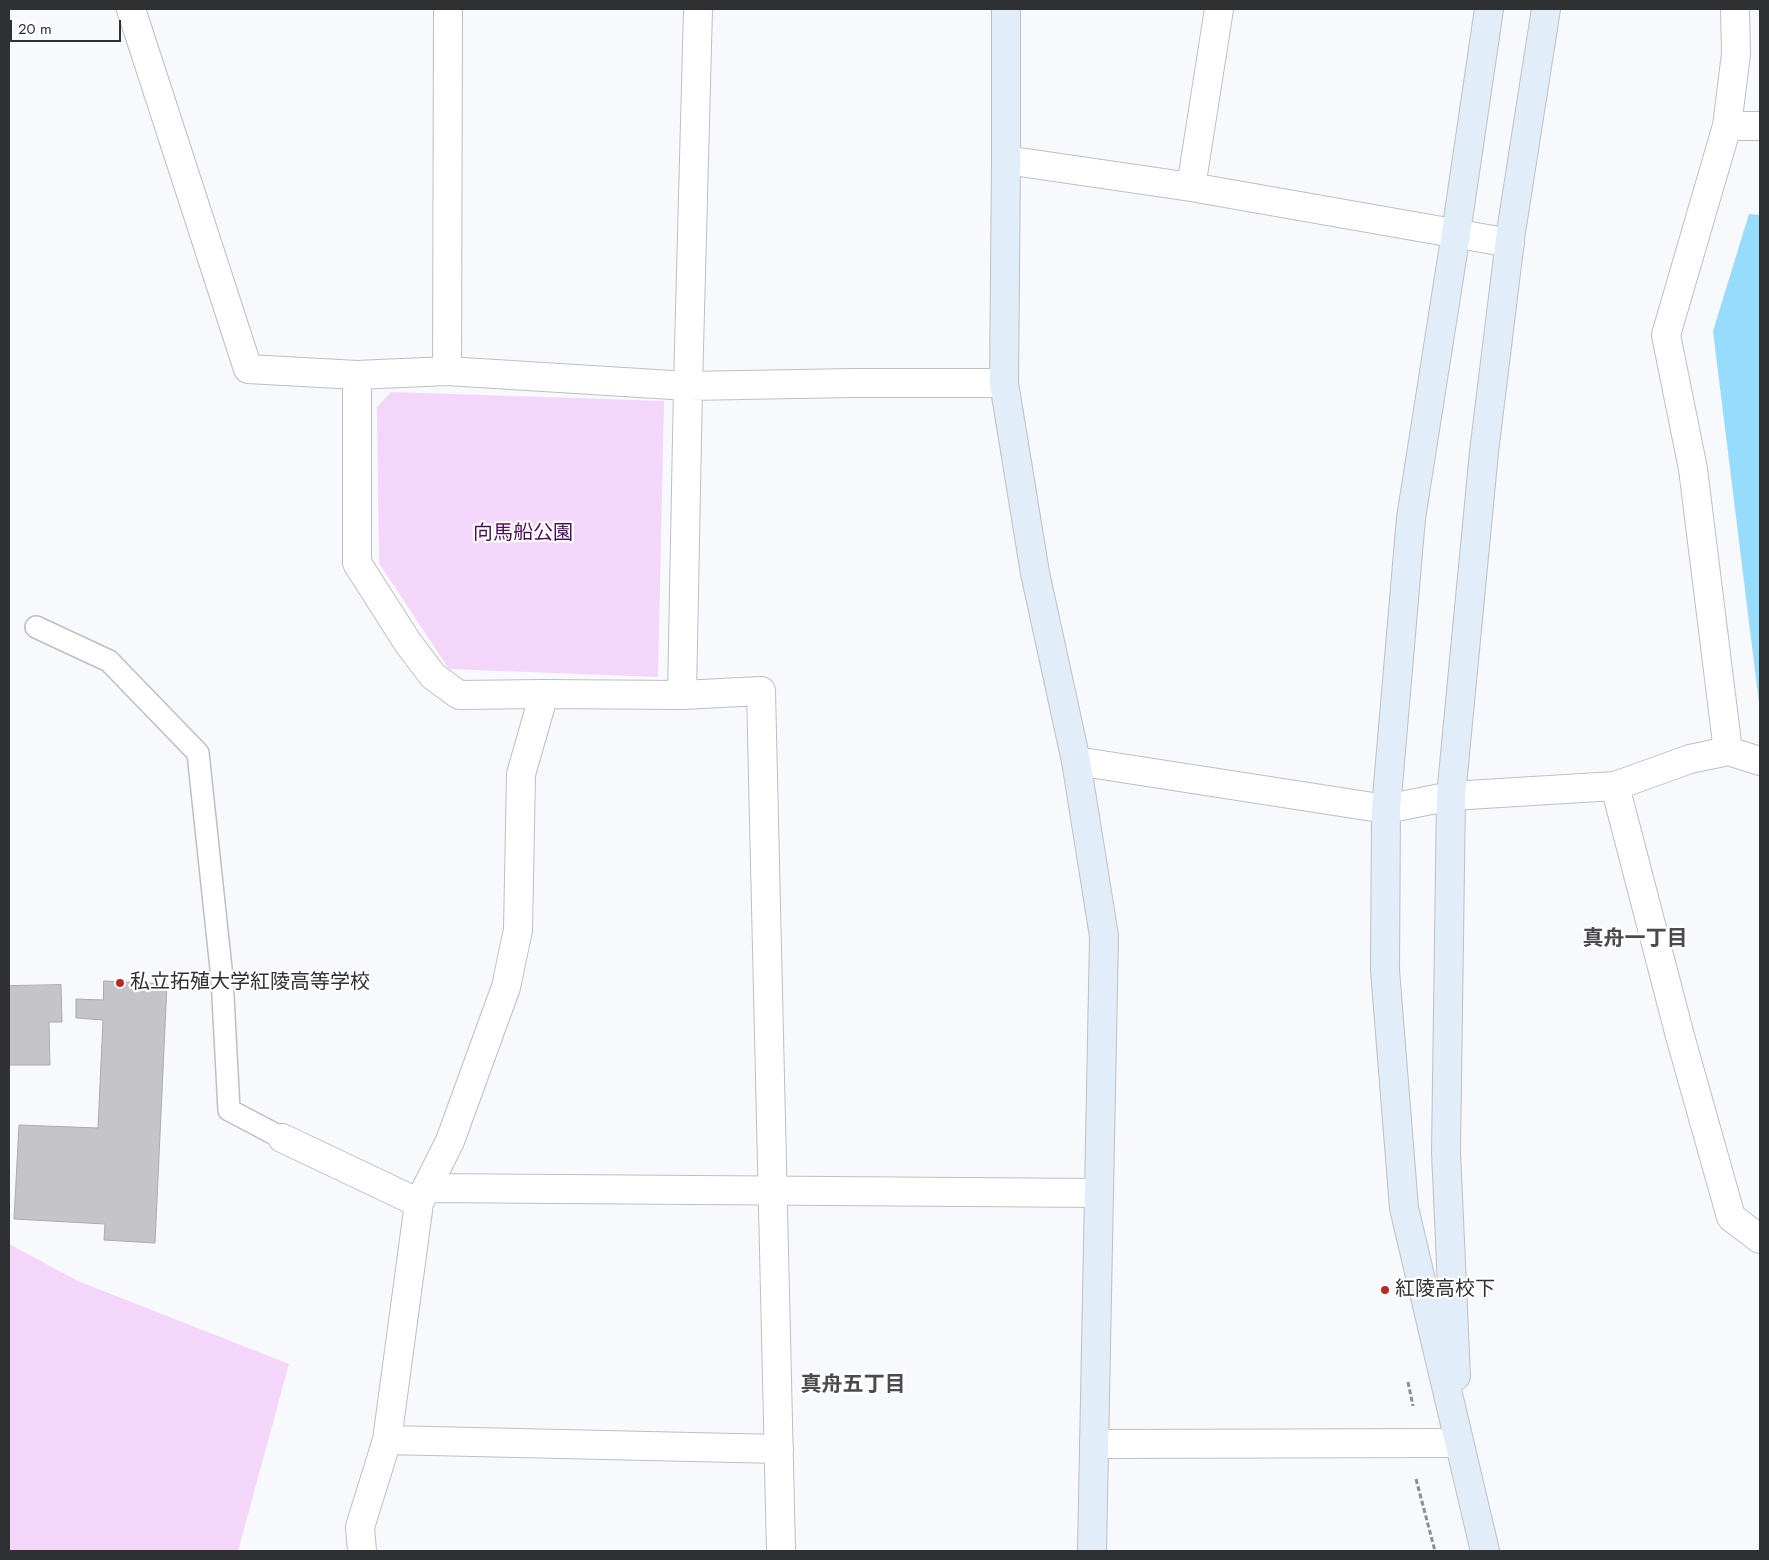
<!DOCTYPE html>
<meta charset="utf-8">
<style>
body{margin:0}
#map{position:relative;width:1769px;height:1560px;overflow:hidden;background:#f8f9fd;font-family:Jost,sans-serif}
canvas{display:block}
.frame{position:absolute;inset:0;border:10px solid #2f3031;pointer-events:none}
.scale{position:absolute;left:10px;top:20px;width:111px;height:22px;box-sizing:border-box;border:2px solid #2f3031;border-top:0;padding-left:6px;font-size:15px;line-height:18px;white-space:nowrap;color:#2f3031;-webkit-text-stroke:4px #fff;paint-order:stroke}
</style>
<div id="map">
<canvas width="1769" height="1560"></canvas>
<div class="frame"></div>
<div class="scale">20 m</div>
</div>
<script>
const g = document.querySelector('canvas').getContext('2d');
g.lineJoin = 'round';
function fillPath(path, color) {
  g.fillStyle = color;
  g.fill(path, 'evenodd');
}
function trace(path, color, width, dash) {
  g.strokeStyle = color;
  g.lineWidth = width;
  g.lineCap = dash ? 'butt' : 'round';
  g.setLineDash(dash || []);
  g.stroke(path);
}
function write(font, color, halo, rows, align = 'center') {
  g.font = font + ' Jost,"Noto Sans JP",sans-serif';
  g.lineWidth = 4.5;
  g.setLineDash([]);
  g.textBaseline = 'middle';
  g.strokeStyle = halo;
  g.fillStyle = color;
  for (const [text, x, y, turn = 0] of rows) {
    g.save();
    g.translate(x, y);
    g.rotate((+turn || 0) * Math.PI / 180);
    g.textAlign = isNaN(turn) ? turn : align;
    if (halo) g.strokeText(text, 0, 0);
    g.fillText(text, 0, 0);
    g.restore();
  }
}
const green = new Path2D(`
 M391,392l273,9 -6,276 -209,-8 -70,-106 -2,-156z
 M9,1244l69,37 211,83 -51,187h-229z`);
const water = new Path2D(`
 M1749,214l11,1v496l-47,-380z`);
const building = new Path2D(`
 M104,981l63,3 -12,259 -51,-3 1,-16 -91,-5 5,-94 79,3 5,-108 -27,-2v-19l27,1z
 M61,985l1,37h-13l1,43h-41v-79z`);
const path = new Path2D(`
 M1408,1382l5,24
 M1416,1479l19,72`);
const lane = new Path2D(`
 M36,627l73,34 89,92 24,225 7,132 53,28`);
const street = new Path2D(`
 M131,9l117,360 109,6 90,-4 241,15 164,-3h152
 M1727,126h33
 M1006,160l185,27 319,56
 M1191,187l28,-178
 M447,371l1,-362
 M357,375v188l51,80 25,33 26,19 85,-1 138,1 79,-4 20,860
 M682,695l6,-309 10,-377
 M1728,751l-35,-282 -27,-134 61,-209 9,-72 -1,-45
 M1076,761l310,48 65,-13 164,-10 75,-27 38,-8 32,10
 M1615,786l65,250 51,181 29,22
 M282,1138l137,65
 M427,1188l671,5
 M387,1440l392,9
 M1094,1444l364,-1
 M362,1551l-2,-24 27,-87 32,-237 31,-62 56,-154 12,-57 3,-156 23,-80`);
const secondary = new Path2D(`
 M1006,9v151l-2,223 31,190 41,188 28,175 -12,615
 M1456,1376l-10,-224 5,-356 33,-344 27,-220 35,-223
 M1485,1551l-81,-343 -19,-238 1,-161 25,-291 45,-285 33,-224`);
const markers = [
 [120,983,5,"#b72827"],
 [1385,1290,5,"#b72827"]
];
const parkNames = [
 ["向馬船公園",523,534]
];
const poiNames = [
 ["私立拓殖大学紅陵高等学校",130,983],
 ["紅陵高校下",1395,1290]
];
const neighbourhoodNames = [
 ["真舟一丁目",1635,940],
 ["真舟五丁目",853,1386]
];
fillPath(green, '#f3d6fa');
fillPath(water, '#97dcfc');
fillPath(building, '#c5c4c8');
trace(building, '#abaaae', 1);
trace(lane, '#bebfc2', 24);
trace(street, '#bebfc2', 30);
trace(secondary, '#bebfc2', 30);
trace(path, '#8e8f91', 3, [5, 2.5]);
trace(lane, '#fff', 21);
trace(street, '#fff', 28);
trace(secondary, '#e2edfa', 28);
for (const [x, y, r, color] of markers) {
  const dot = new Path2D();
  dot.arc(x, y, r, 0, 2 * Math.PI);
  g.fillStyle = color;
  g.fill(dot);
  trace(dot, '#fff', 2);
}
write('20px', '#4b0d59', '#fff', parkNames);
write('20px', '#2f3031', '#fff', poiNames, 'left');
write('bold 21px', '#4b4b4e', '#fff', neighbourhoodNames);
</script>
